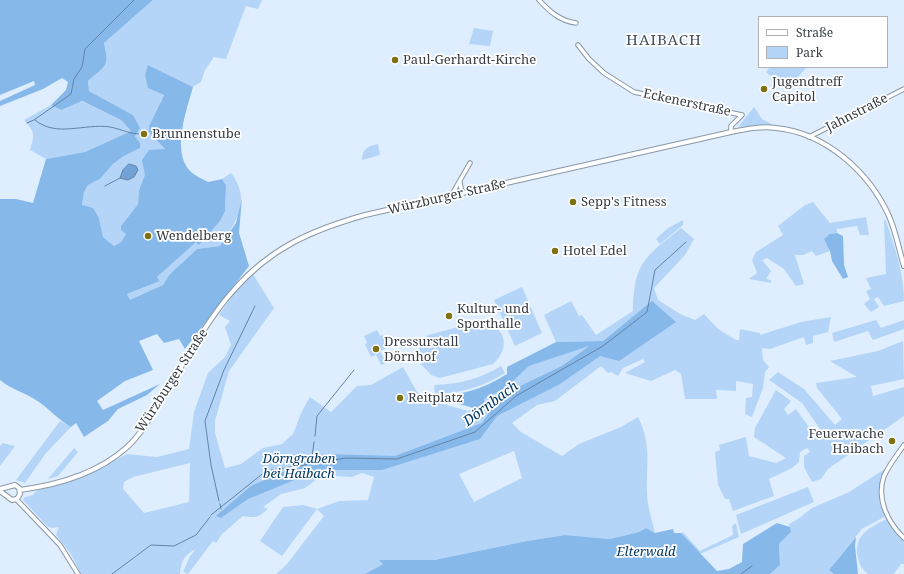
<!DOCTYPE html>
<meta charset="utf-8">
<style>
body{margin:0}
#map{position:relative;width:904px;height:574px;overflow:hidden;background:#deeefe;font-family:"Noto Serif",serif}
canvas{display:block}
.legend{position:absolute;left:758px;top:16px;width:130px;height:52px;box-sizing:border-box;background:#fff;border:1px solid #afb1b4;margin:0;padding:5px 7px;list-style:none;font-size:12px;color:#363c43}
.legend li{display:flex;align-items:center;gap:8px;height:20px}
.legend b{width:20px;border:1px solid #afb1b4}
</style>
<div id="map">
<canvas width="904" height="574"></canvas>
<ul class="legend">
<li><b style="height:5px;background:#fff"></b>Straße</li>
<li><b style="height:11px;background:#b4d5f8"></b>Park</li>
</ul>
</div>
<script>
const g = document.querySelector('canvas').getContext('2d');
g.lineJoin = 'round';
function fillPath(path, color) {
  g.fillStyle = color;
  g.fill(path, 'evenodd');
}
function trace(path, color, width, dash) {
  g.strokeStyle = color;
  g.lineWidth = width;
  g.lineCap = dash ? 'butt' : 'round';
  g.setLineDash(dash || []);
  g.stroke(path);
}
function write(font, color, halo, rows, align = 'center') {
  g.font = font + ' "Noto Serif",serif';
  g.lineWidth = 3.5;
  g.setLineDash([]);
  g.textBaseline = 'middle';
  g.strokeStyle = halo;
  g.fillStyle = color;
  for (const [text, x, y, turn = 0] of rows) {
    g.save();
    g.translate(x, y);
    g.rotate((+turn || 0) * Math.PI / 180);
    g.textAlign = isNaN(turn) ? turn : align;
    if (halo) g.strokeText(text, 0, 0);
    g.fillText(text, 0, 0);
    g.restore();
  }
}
const green = new Path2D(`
 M153,0h109l-4,9 -12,-3 -20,53 -12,-2 -9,13 -4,12 -8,5 -45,-22 16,29 -15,32v6l16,17 -20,20v7l-6,14 -1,14 -17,22 6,7 -6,9 -7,4 -11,-9 -4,-19 -17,-13 2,-13 4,-7 12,-6 13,-15 11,-8 16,-8v-5l-5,-7 -2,-21 -44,-24 -1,-10c16,-14 22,-16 16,-38z
 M474,28l19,3 -3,15 -21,-2z
 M770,67h37l-21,23 -20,-18z
 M81,101l40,19 10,11 -46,21 -39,7 -16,-9c5,-17 5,-17 -6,-30l27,-15 10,5z
 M754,107l8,12 11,6 -35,2z
 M378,144l2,11 -18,5c1,-12 5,-13 16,-16z
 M231,173c21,26 5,50 -11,73l-23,3 -28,26 -6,10 -33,16 -3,-7 33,-13 -3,-4 39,-36 3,3 20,-22 6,-11 1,-26 -4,-6z
 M813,202l17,21 36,-6 3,18h-9l-3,-9 -20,3v4l-7,1v17l-14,5 -4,-5 -9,4h-8l9,29 -8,2 -12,-17 -17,-11 -5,2 9,11 -5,8 5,1v3l-22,-4 8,-6 -5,-13 4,-8 27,-17 -5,-9 27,-21z
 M683,220v5l-23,19 -4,-5 12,-11z
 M884,220l2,1c9,27 18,52 18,80l-20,5 -6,-9 -4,2 5,8 -8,5 -7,-8 6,-5 -4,-8 5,-2 -5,-11 20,-4z
 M681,228l13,11 -9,16 -31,33 4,12 22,14 15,6 9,-6 14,15 18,11h3l1,-11 20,4v2l41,-13 30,-5 -3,15 -15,4v7l-7,2 -2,-8 -34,12 -8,-1 1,12 6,7 -4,5 -2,16 -11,29 -7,-3 1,-16 6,-1 1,-13 -17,-3v10l-20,-1 1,9h-32l-4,-25 -6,-4 -24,11 -26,-8 20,-11 -2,-3 -20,9 -5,8 -7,-4 -3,1 -7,-7 -46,35 -18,4 -25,18 9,9 41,24 17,-12 42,-17 17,-10c14,28 8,47 9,77 0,10 5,26 8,39l-9,-5 -7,4 -29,7 -45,-4 -38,6 -93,19h-54l3,4 -18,10h-89l11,-10 37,-48 -7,-7 -35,47 -22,-15 23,-34 20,-2 14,4 22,-8 29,-1 6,-23 -12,-4 -10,4 -21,-1 -14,3 -12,9 -24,6 -18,13 5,2c-11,9 -11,9 -25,7l-21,18 -6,9 -3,-2 -25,33 -5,-2 7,-16 6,-7c-12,6 -15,12 -16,25h-99l-10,-20 -15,-19 3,-8 -7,1 -5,-2 -24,-26 2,-3 8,-2 3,-4 54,-17 37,-20 30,3 32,-8 5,-37 14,-39 17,-16 6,-12 -6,-18 5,-6 -11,-6 16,-23 18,-18 21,34 -45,63 -14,50v12l10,35 16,-4 22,-16 19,-4 11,-10 9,-23 8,-14 21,15 26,-26 14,-1 32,-18 14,25 12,8 39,11 17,-4 -1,-8 22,-11 23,-22 61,-21 -22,17 47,-24 29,-30 -41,33 -47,1 -12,-27 27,-14 8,15 3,-1 14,20 37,-24c1,-49 12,-54 48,-83zM514,451l8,27 -48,24 -15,-28zM190,463l-1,39 -45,11 -21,-24 1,-7 9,-5z
 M522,287l20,46 -27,13 -21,-46z
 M876,320l5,8 23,-8v9l-31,11 -5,-9 -34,11 -2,-9z
 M481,321c24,4 31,26 12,43l-53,14 -9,-3 -10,-11 -3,-11 4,-11 6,-7z
 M377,330l3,6 3,-1 6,12 -9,4 6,12 -5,2 -5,-10 -5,2 -6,-13 2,-1 -3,-7z
 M903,341l1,38 -33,7 2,10 31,-9v29l-76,53 -7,10 -9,3 -8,-15v-11l6,-4 -3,-4 -7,4 -1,10 -7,6 -23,11 5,17 -41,15 -4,-12h-4l-7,-14 -3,-33 5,-2 -1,-5 27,-8 3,19 27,7 10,-5 -32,-21 1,-9 21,-38 15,11 -7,8 4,6 8,-6 22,31 7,-4 -23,-33 -33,-23 9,-8 26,17 31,36 7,-6 -25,-31 -1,-5 41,-6 -27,-16 48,-10z
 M501,366l4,7c-23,14 -43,20 -70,21l-1,-9c26,-1 46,-6 67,-19z
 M60,421l11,6 -25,26 -21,30 -9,-3z
 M3,443l12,3 -15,20v-20z
 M74,448l4,4 -20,24 -10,3z
 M885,469c-6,22 -7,24 1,47l-24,13 -33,41 5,4h-64l10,-9 -1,-21 12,-12 -2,-8 9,-5 14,-11 37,-16z
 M808,487l6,15 -73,32 -5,-19z
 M887,519l17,21v24h-3l-7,10h-26c-6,-5 -8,-8 -10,-16 -5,-22 11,-31 29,-39z
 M736,523l3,14 -39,17 -19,-21 2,-1 17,19 33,-16 -1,-9z`);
const forest = new Path2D(`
 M0,0h153l-49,43c6,24 1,23 -16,38l1,10 44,24 7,13 -5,8 5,7v5l-16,8 -11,8 -13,15 -12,6 -4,7 -2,13 11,3 6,10 4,19 11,9 7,-4 5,-8 -5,-4v-4l17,-22 1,-14 6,-15 -3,-15 7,-10 16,-1 -16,-17v-6l15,-31 -16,-7 -3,-13 3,-10 45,22c-6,22 -22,64 -3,84 4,4 12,8 18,11l14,-3 4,6 -1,26 -5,10 -21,24 -3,-3 -39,35 3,4 -33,13 3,6 33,-15 6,-10 28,-26 23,-3 16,-23 6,-25 -3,35 10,33 -64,83 -6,-10 -15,4 -7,-9 -18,7 14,29 -28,11 -28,20 6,9 57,-26 -13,11 -29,14 -10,12 -24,16 -8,-14 -5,4c-12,-7 -21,-17 -32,-25 -12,-9 -27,-12 -39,-22v-181h16l17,4 13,-44 39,-7 46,-21 -10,-11 -39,-19 -21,9 -10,-5 15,-15 2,-8 -6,-4 -19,11 -43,17v-5l35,-16 -1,-4 -34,14z
 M837,233l6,3 1,29 4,12 -5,2 -11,-18 -2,-10 -6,-12 6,-5z
 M652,301l24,21 -57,39 -19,-5 -40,28 -63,32 -17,23 -98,31h-63l-71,29 -27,19 -5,-2 35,-30 73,-32 71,2 87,-33 9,-13 27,-23 44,-21 27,-20 -60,20 -23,22 -22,11 1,7 -8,3 -46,-13c28,0 51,-6 76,-22v-7l49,-25 47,-1z
 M777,523l13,4 1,5 -12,12 1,21 -10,9h-405l18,-10 -4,-4h55l93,-19 38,-6 45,4 29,-7 7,-4 9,5 18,-4 1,4h7l36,38 12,-2 13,-7 1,-18z
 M856,537l-1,9 3,28h-24l-5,-4z`);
const water = new Path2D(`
 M129,164l7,2 2,4 -4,7 -6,3 -8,-2 3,-8z`);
const stream = new Path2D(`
 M35,120c21,18 50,3 75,7 11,2 22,8 33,7
 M27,123l7,-3 37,-26 3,-15 8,-12 3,-18 49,-49
 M105,186l15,-8
 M315,436l2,-20 37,-46
 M311,464l3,-22
 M219,501l-8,-36 -6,-44 19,-51 31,-64
 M220,504l1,5
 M211,515l55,-44 80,-13 51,1 78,-27 41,-36 87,-50 44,-34 8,-42 31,-28
 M112,574l39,-29 23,1 22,-11 14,-18
 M741,574l11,-8`);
const minor = new Path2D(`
 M539,0c10,11 21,21 37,23
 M578,45l11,14 15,14 30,19 108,23 -11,11v6
 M809,137l95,-48
 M460,182l2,12
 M451,196l19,-33
 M904,445c-7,10 -15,20 -20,31 -8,23 4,47 20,62
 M16,499l44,46 18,29`);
const major = new Path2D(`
 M0,489l15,-4 4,3 1,6 -3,5 -5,1 -12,-9
 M20,490c37,-5 78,-17 106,-42 14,-12 24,-30 34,-46 22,-35 46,-81 73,-111 37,-43 79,-61 132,-76l366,-83c15,-3 30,-6 45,-4 50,5 93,44 113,88 7,16 10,34 15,50`);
const markers = [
 [395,60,4,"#7f7111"],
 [764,89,4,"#7f7111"],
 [144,134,4,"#7f7111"],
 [573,202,4,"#7f7111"],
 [148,236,4,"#7f7111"],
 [555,251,4,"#7f7111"],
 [449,316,4,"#7f7111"],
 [376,349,4,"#7f7111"],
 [400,398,4,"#7f7111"],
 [892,441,4,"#7f7111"]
];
const poiNames = [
 ["Paul-Gerhardt-Kirche",403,60],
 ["Jugendtreff",772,82],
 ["Capitol",772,97],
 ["Brunnenstube",152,134],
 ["Sepp's Fitness",581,202],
 ["Wendelberg",156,236],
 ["Hotel Edel",563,251],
 ["Kultur- und",457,309],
 ["Sporthalle",457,324],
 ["Dressurstall",384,342],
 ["Dörnhof",384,357],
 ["Reitplatz",408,398],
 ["Feuerwache",884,434,"right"],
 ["Haibach",884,449,"right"]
];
const streetNames = [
 ["Eckenerstraße",687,103,12],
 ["Jahnstraße",857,113,-27],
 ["Würzburger Straße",447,197,-13],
 ["Würzburger Straße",172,381,-57]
];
const parkNames = [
 ["Dörngraben",299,459],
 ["bei Haibach",299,474],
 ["Elterwald",646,552]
];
const waterNames = [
 ["Dörnbach",491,404,-37]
];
const quarterNames = [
 ["HAIBACH",664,41]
];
fillPath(green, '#b4d5f8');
fillPath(forest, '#87b8ea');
fillPath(water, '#73a3d4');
trace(water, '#6184a8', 1);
trace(stream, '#6184a8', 1);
trace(minor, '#8998a7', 5.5);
trace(major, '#8998a7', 6);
trace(minor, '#fff', 3.5);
trace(major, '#fff', 4);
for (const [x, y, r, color] of markers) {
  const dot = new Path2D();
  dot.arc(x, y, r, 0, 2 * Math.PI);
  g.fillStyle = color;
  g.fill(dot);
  trace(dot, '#fff', 1.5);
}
write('13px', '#363c43', '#fff', poiNames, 'left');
write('13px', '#363c43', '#fff', streetNames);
write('italic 13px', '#003765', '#fff', parkNames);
write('italic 14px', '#013967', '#fff', waterNames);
g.letterSpacing = '1px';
write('15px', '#43505e', '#fff', quarterNames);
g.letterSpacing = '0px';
</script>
